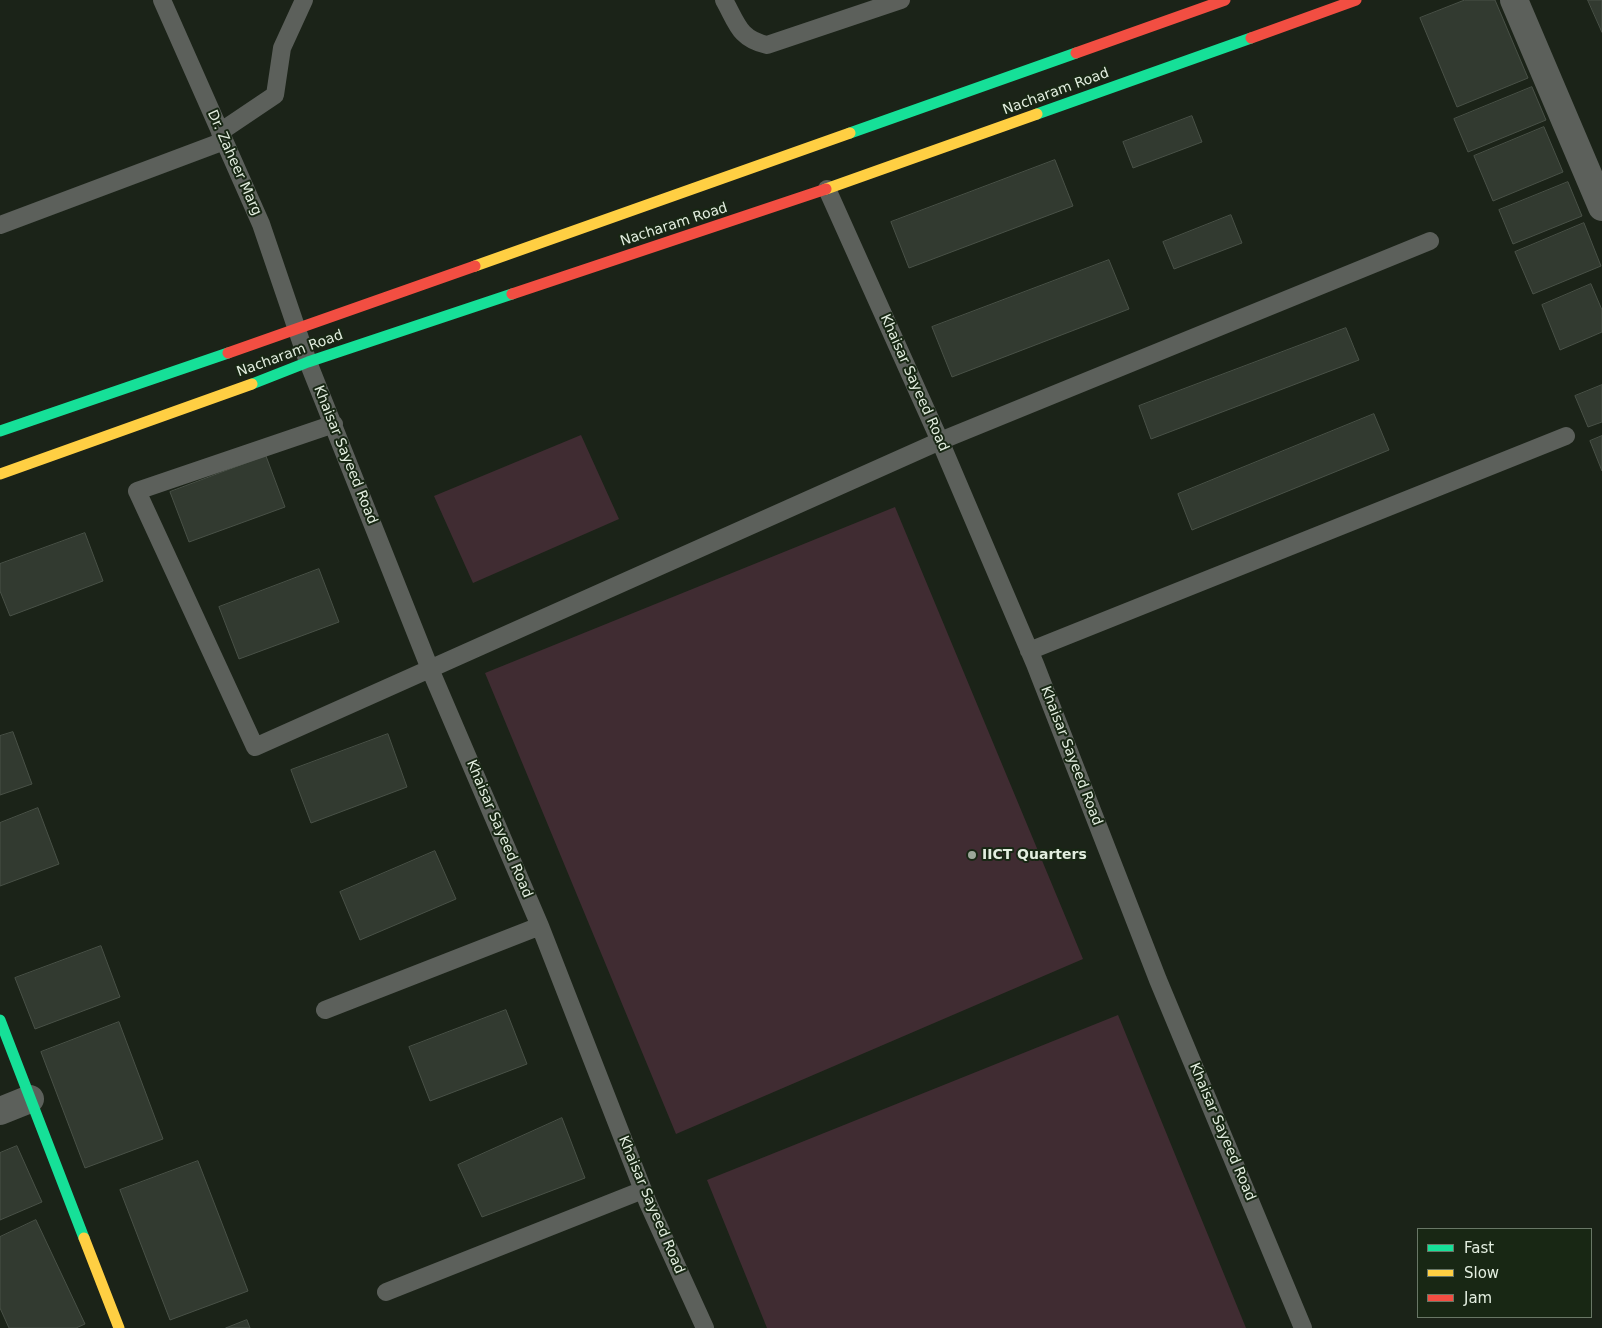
<!DOCTYPE html>
<style>
body{margin:0}
#map{position:relative;width:1602px;height:1328px;overflow:hidden;background:#1b2318;font-family:"DejaVu Sans",sans-serif}
canvas{display:block}
.legend{position:absolute;left:1417px;top:1228px;width:175px;height:90px;box-sizing:border-box;background:#182714;border:1px solid #697766;margin:0;padding:6px 9px;list-style:none;font-size:15px;color:#e3eee0}
.legend li{display:flex;align-items:center;gap:10px;height:25px}
.legend b{width:25px;border:1px solid #697766}
</style>
<div id="map">
<canvas width="1602" height="1328"></canvas>
<ul class="legend">
<li><b style="height:6px;background:#16e098"></b>Fast</li>
<li><b style="height:6px;background:#ffcf43"></b>Slow</li>
<li><b style="height:6px;background:#f24e42"></b>Jam</li>
</ul>
</div>
<script>
const g = document.querySelector('canvas').getContext('2d');
g.lineJoin = 'round';
function fillPath(path, color) {
  g.fillStyle = color;
  g.fill(path, 'evenodd');
}
function trace(path, color, width, dash) {
  g.strokeStyle = color;
  g.lineWidth = width;
  g.lineCap = dash ? 'butt' : 'round';
  g.setLineDash(dash || []);
  g.stroke(path);
}
function write(font, color, halo, rows, align = 'center') {
  g.font = font + ' "DejaVu Sans",sans-serif';
  g.lineWidth = 4;
  g.setLineDash([]);
  g.textBaseline = 'middle';
  g.strokeStyle = halo;
  g.fillStyle = color;
  for (const [text, x, y, turn = 0] of rows) {
    g.save();
    g.translate(x, y);
    g.rotate((+turn || 0) * Math.PI / 180);
    g.textAlign = isNaN(turn) ? turn : align;
    if (halo) g.strokeText(text, 0, 0);
    g.fillText(text, 0, 0);
    g.restore();
  }
}
const green = new Path2D(`
 M581,435l38,84 -146,64 -39,-87z
 M895,507l188,452 -407,175 -191,-461z
 M1118,1015l128,313h-479l-60,-148z`);
const building = new Path2D(`
 M1465,0h30l33,78 -71,29 -37,-89z
 M1588,0h14v32z
 M1532,87l14,33 -78,32 -14,-33z
 M1192,116l10,26 -69,26 -10,-26z
 M1544,127l19,45 -70,29 -19,-45z
 M1055,160l18,46 -164,62 -18,-46z
 M1568,182l14,34 -69,28 -14,-34z
 M1231,215l11,28 -68,26 -11,-27z
 M1584,223l17,43 -68,28 -18,-42z
 M1109,260l20,49 -177,68 -20,-50z
 M1591,284l11,26v22l-42,18 -18,-45z
 M1346,328l13,32 -208,79 -12,-33z
 M1602,385v37l-14,5 -13,-31z
 M1374,414l15,36 -197,80 -14,-36z
 M1602,436v35l-12,-30z
 M266,456l19,51 -96,35 -19,-50z
 M85,533l18,48 -93,35 -10,-25v-27z
 M319,569l20,53 -100,37 -20,-52z
 M13,732l19,52 -32,11v-59z
 M388,734l19,53 -96,36 -20,-53z
 M38,808l21,56 -59,22v-63z
 M435,851l21,48 -96,41 -20,-48z
 M101,946l19,51 -85,32 -20,-51z
 M506,1010l21,54 -97,37 -21,-54z
 M119,1022l44,117 -78,29 -44,-116z
 M562,1118l23,60 -103,39 -24,-52z
 M17,1146l25,56 -42,18v-67z
 M198,1161l50,130 -78,29 -50,-130z
 M36,1220l49,104 -9,4h-67l-9,-20v-71z
 M247,1320l3,8h-24z`);
const lane = new Path2D(`
 M162,0l99,224 47,138 122,307 110,257 108,277 57,125
 M724,0c13,23 15,39 43,45l134,-45
 M220,132l55,-37 7,-47 22,-48
 M827,189l113,252 95,223 123,316 145,348
 M0,225l224,-84
 M334,424l-197,67 118,256 685,-306 490,-200
 M1029,651l537,-215
 M325,1010l215,-84
 M386,1292l257,-102`);
const street = new Path2D(`
 M1514,0l88,207
 M0,1111l30,-12`);
const fast = new Path2D(`
 M1037,114l214,-76
 M850,133l226,-80
 M252,384l56,-22 204,-68
 M0,431l228,-78
 M0,1020l84,218`);
const slow = new Path2D(`
 M826,189l211,-75
 M475,266l375,-133
 M0,474l252,-90
 M84,1238l35,90`);
const jam = new Path2D(`
 M1251,38l105,-38
 M1076,53l149,-53
 M512,294l314,-105
 M228,353l247,-87`);
const markers = [
 [972,855,5,"#9da79a"]
];
const streetNames = [
 ["Nacharam Road",1056,92,-20],
 ["Dr. Zaheer Marg",234,163,66],
 ["Nacharam Road",674,225,-18],
 ["Nacharam Road",290,354,-20],
 ["Khaisar Sayeed Road",914,383,66],
 ["Khaisar Sayeed Road",345,455,68],
 ["Khaisar Sayeed Road",1071,756,69],
 ["Khaisar Sayeed Road",499,829,67],
 ["Khaisar Sayeed Road",1222,1132,67],
 ["Khaisar Sayeed Road",651,1205,67]
];
const poiNames = [
 ["IICT Quarters",982,855]
];
fillPath(green, '#402c32');
fillPath(building, '#323a30');
trace(building, '#495147', 1);
trace(lane, '#5c605b', 18);
trace(street, '#5c605b', 28);
trace(fast, '#16e098', 11);
trace(slow, '#ffcf43', 11);
trace(jam, '#f24e42', 11);
for (const [x, y, r, color] of markers) {
  const dot = new Path2D();
  dot.arc(x, y, r, 0, 2 * Math.PI);
  g.fillStyle = color;
  g.fill(dot);
  trace(dot, '#182714', 2);
}
write('14px', '#e3eee0', '#182714', streetNames);
write('bold 14px', '#e3eee0', '#182714', poiNames, 'left');
</script>
